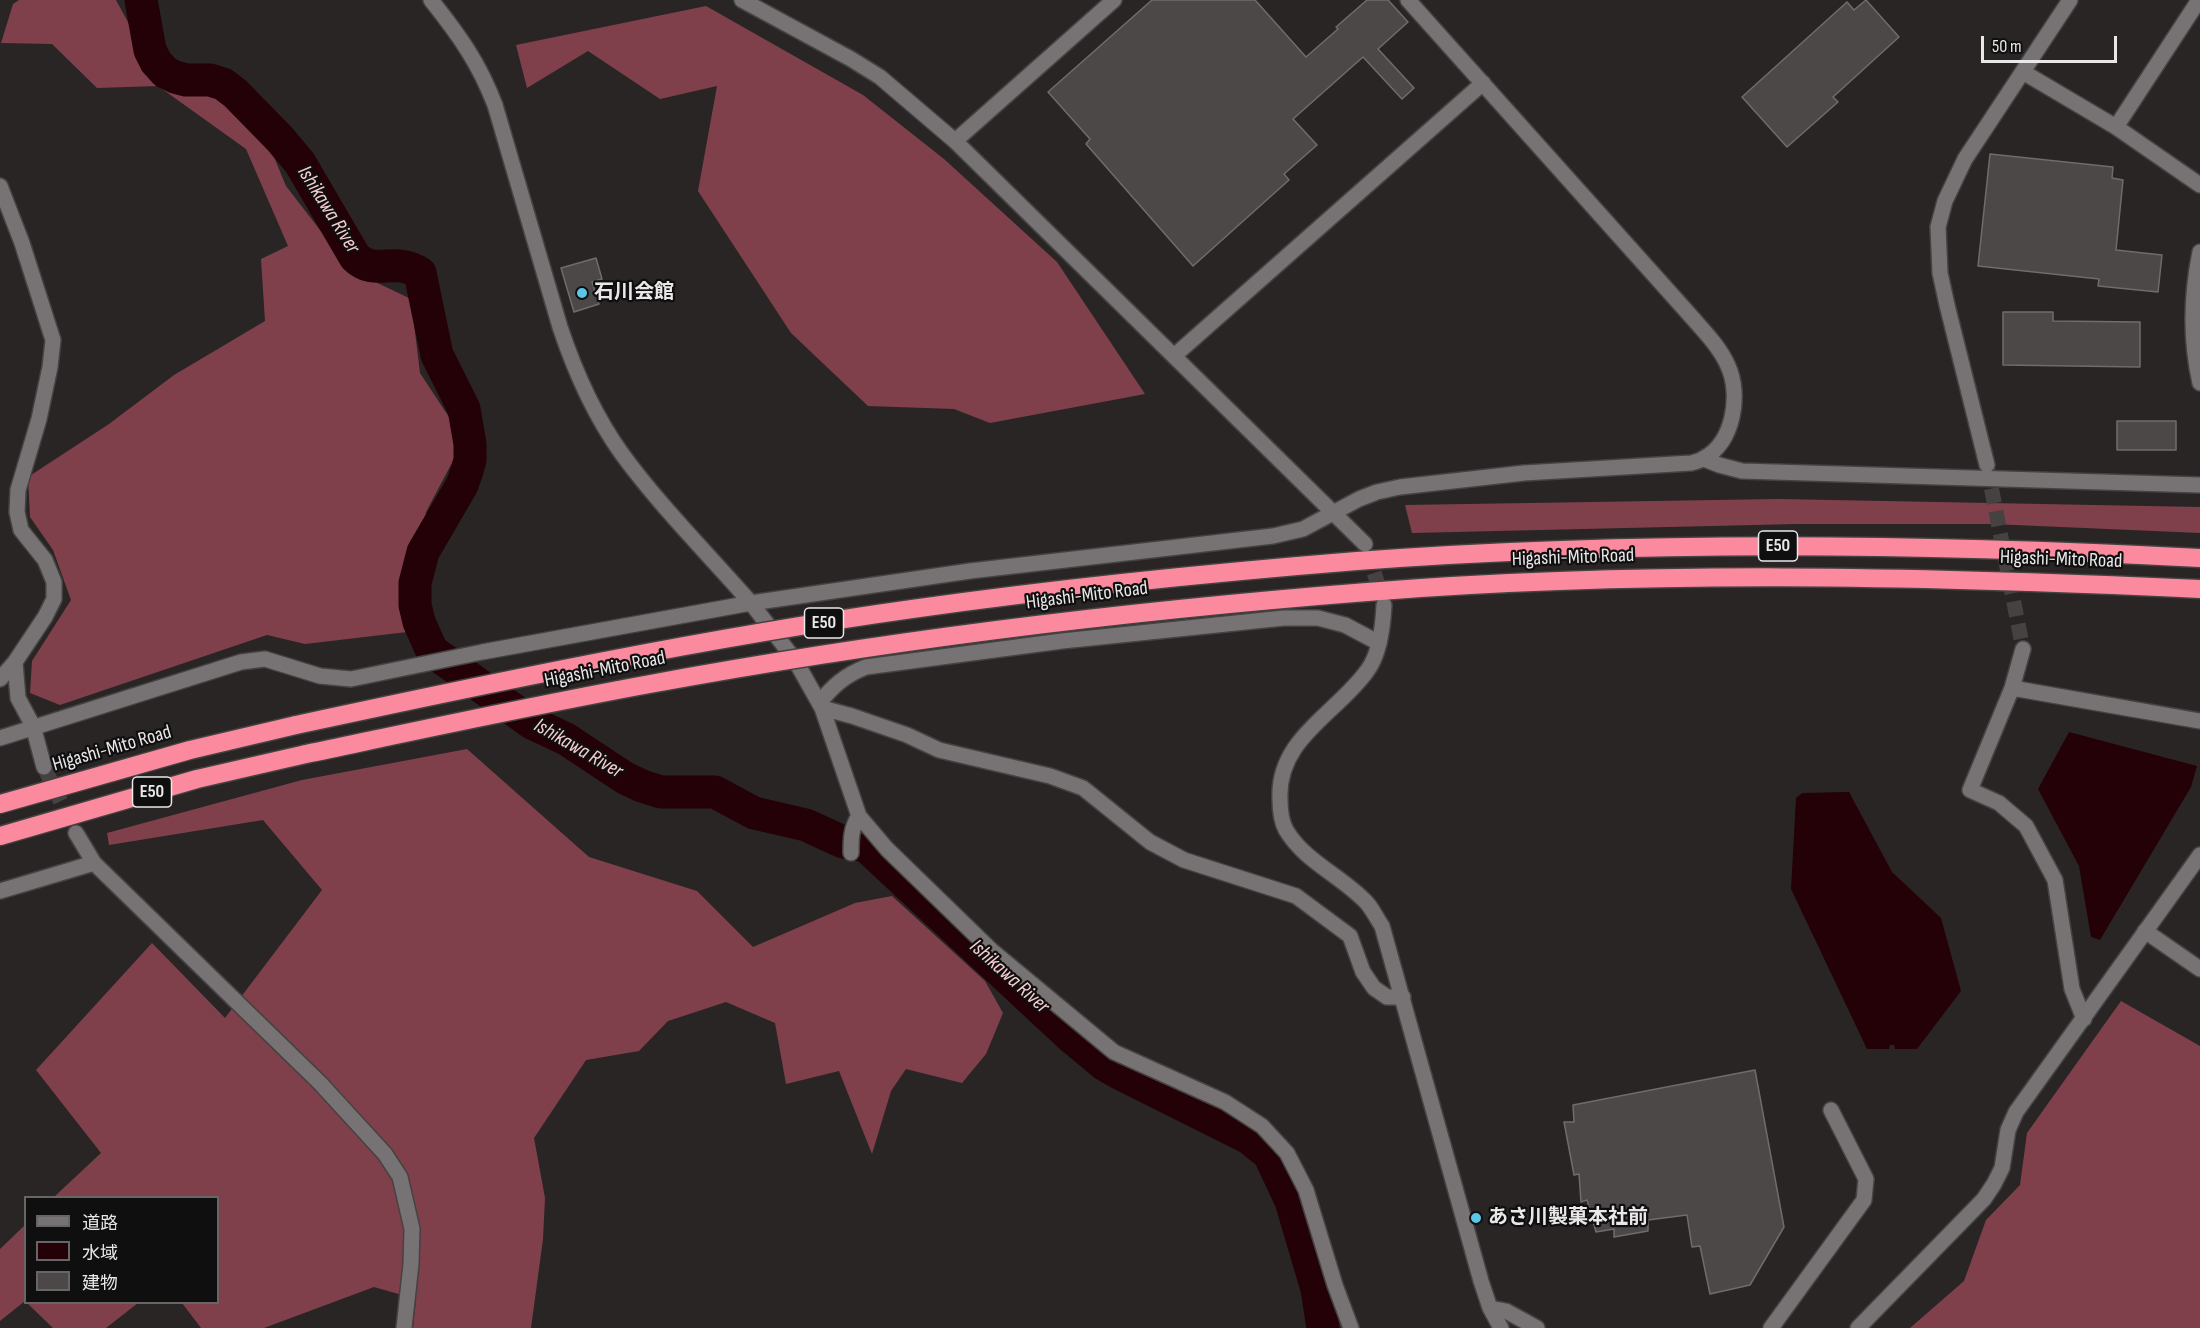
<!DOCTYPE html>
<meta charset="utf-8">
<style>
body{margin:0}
#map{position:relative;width:2200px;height:1328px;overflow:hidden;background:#292525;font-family:"Sofia Sans Condensed","Noto Sans JP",sans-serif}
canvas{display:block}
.legend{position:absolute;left:24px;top:1196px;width:195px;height:108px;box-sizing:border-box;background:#100f0f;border:2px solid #676565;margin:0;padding:8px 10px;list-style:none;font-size:18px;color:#e9e7e7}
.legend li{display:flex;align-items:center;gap:12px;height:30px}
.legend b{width:30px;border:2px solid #676565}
.scale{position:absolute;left:1981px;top:36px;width:136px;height:27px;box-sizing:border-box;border:3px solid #e9e7e7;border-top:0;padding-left:8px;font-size:18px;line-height:21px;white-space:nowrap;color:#e9e7e7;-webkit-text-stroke:4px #100f0f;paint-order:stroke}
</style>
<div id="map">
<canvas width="2200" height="1328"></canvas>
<ul class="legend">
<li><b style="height:8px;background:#777273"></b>道路</li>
<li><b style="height:16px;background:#240007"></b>水域</li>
<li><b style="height:16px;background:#4c4848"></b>建物</li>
</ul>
<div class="scale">50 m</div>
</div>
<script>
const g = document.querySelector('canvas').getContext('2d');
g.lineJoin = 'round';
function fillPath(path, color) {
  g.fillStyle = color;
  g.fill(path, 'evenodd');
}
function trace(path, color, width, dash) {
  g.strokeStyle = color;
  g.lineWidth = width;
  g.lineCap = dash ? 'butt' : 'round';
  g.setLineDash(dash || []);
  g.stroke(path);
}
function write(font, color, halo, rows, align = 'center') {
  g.font = font + ' "Sofia Sans Condensed","Noto Sans JP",sans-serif';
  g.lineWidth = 4.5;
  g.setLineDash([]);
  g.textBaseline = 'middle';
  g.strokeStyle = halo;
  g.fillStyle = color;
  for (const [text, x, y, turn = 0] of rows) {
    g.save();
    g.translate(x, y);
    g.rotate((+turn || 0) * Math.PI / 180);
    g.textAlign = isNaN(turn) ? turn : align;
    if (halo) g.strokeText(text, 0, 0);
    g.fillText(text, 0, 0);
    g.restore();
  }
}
const forest = new Path2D(`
 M19,0h97l40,74 52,16 56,43 22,53 44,57 39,36 42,20 9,74 44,67 -38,72 -19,120 -102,12 -38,-9 -207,70 -30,-12 2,-32 39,-61 -18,-50 -23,-33 -2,-40 81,-53 65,-49 91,-54 -4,-62 27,-13 -42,-97 -88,-63 -61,2 -45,-44 -51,-1 12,-39z
 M706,6l157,89 81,64 113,103 88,132 -155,29 -36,-14 -86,-3 -77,-73 -93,-142 19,-105 -57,13 -72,-48 -61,37 -11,-43z
 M1778,499l422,8v26l-208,-9h-195l-385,9 -7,-28z
 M467,749l122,108 108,34 56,56 102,-44 37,-7 93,85 18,32 -17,41 -24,29 -56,-14 -15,22 -19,63 -33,-83 -53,13 -11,-61 -49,-21 -58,19 -29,30 -53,9 -52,78 11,60 -2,41 -12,89h-118l3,-29 -42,-12 -110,41h-63l-19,-25 36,-1v-104l-164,-1 47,-44 -65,-83 116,-127 73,75 97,-128 -59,-70 -154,25 -2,-12 195,-53z
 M2121,1001l79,45v282h-290l54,-47 22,-61 34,-35 7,-52z
 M25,1225v76l-25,20v-72z
 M27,1303h111l-32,25h-53z`);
const water = new Path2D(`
 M2069,732l128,34 -6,21 -91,153 -9,-3 -12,-71 -41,-77z
 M1849,792l43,80 49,46 20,73 -44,58h-22l-1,-4h-4l-1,4h-22l-76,-160 5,-91 6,-5z`);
const river = new Path2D(`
 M141,0l9,50 6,12 9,10 10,5 11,3h24l13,4 12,9 45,46 20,24 55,94c20,20 39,-1 65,16l17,82 27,54 6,35v16l-3,11 -5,14 -39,67 -8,31v22l4,17 13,29 100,72 34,16 59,39 17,8 19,6h54l39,21 52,12 37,17 23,4 204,190 35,29 14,8 130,65 20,16 22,47 26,88 6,39`);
const building = new Path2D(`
 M1152,0h103l51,57 32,-28 -2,-2 31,-27h21l20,22 -30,27 36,39 -12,11 -39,-42 -70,62 24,26 -33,29 5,6 -96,86 -107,-122 4,-5 -42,-47z
 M1866,0l33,37 -66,60 5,5 -51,45 -45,-50 105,-95 7,8z
 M1990,154l123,13 -1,11 11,2 -7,70 46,5 -4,37 -60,-6 1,-7 -121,-13z
 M596,258l6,21 -10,3 7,22 -25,8 -13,-44z
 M2003,312h50v9l87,1v45l-137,-2z
 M2117,421h59v29h-59z
 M1755,1070l29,157 -34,58 -40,9 -10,-48 -8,1 -5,-32 -39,5v11l-34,6v-8l-18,3 -9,-32 -6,2 -2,-28 -5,1 -10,-53h10l-1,-17z`);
const minorTunnel = new Path2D(`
 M1987,466l36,183
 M44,767l32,66`);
const tertiaryTunnel = new Path2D(`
 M1367,551l16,49`);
const minor = new Path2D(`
 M2023,72l93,55 84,58
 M2116,127l83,-127
 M955,141l159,-141
 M0,186l22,57 31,97 -3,27 -11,52 -21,71 -1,22 4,18 24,30 9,22v17l-9,18 -30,45 -15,17
 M1174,356l309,-273
 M1987,465l-40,-160 -7,-32 -2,-46 7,-26 20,-42 105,-159
 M751,603l44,57 27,48 37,108 28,33 104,101 123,102 111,50 37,24 25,27 19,37 29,95 16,43
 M2023,649l-11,39 -42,102 29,13 27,23 29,54 17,109 12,30
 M15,662l3,36 15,28 11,41
 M2012,688l188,33
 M819,703c14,-17 26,-28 47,-36l196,-26 222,-23h34l27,7 34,18
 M822,708l30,8 55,19 32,15 111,26 33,12 67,54 34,18 112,36 54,40 13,36 11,16 13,9h16
 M76,833l18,30 226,220 65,71 15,23 12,52 -1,35 -7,64
 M851,853c0,-14 0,-25 8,-37
 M0,891l94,-28
 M2145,931l55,38`);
const tertiary = new Path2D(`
 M431,0c28,35 48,63 64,105l65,222c15,45 34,88 62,127 38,52 86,100 129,149
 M742,0l109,59 29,18 75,64 410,403
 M2200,252c-9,44 -10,87 0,131
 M1704,459l15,6 23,6 458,14
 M1384,605c-1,21 -4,49 -17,66 -31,43 -90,68 -87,128 0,9 1,22 6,31 19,32 56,46 81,73 6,7 10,16 15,23l99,355 9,27 11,20
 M0,738l241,-76 24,-3 55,17 31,3 131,-27 269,-49 219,-32 303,-35 30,-7 56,-30 18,-7 23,-5 124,-14 167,-10c4,-1 9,-2 13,-5 30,-16 37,-64 24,-92 -8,-19 -25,-36 -39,-52l-281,-314
 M1490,1308l16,3 31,17
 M1771,1328l93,-128 2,-21 -35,-69
 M1858,1328l126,-129 10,-15 8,-16 6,-38 8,-18 184,-257`);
const motorway = new Path2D(`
 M1357,561c281,-21 562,-18 843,-3
 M1367,592c277,-22 555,-16 833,-3
 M0,804l190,-54 106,-25
 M0,836l197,-57 109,-25`);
const motorwayBridge = new Path2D(`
 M296,725c204,-44 409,-87 616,-116 148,-21 296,-36 445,-48
 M306,754c114,-24 229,-49 344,-70 237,-44 476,-73 717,-92`);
const markers = [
 [582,293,6,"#5bc7e7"],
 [1476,1218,6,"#5bc7e7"]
];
const shields = [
 [1778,546,39],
 [824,623,39],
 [152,792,39]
];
const shieldNames = [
 ["E50",1778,546],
 ["E50",824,623],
 ["E50",152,792]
];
const poiNames = [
 ["石川会館",594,293],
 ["あさ川製菓本社前",1488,1218]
];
const streetNames = [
 ["Higashi-Mito Road",1573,558,-2],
 ["Higashi-Mito Road",2061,560,2],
 ["Higashi-Mito Road",1087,596,-7],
 ["Higashi-Mito Road",605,670,-11],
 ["Higashi-Mito Road",112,749,-16]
];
const waterNames = [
 ["Ishikawa River",328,210,58],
 ["Ishikawa River",578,749,30],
 ["Ishikawa River",1009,977,42]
];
fillPath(forest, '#80404b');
fillPath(water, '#240007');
trace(river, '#240007', 33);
fillPath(building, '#4c4848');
trace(building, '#706b6c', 1.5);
trace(minorTunnel, '#464242', 15, [15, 8]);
trace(tertiaryTunnel, '#464242', 15, [15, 8]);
trace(minor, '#454242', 18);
trace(tertiary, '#454242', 18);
trace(motorway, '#454242', 21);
trace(minor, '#777273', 15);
trace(tertiary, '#777273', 15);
trace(motorway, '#fc8a9e', 18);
trace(motorwayBridge, '#454242', 21, []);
trace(motorwayBridge, '#fc8a9e', 18);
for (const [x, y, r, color] of markers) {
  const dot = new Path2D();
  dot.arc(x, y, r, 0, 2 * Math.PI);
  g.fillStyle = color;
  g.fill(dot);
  trace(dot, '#100f0f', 2);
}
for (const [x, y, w] of shields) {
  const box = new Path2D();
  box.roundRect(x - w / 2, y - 15, w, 30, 4.5);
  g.fillStyle = '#100f0f';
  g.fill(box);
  trace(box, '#e9e7e7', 1.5);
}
write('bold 18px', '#e9e7e7', null, shieldNames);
write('bold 20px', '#e9e7e7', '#100f0f', poiNames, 'left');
write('20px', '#e9e7e7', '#100f0f', streetNames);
write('italic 21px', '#f7cdd2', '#100f0f', waterNames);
</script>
